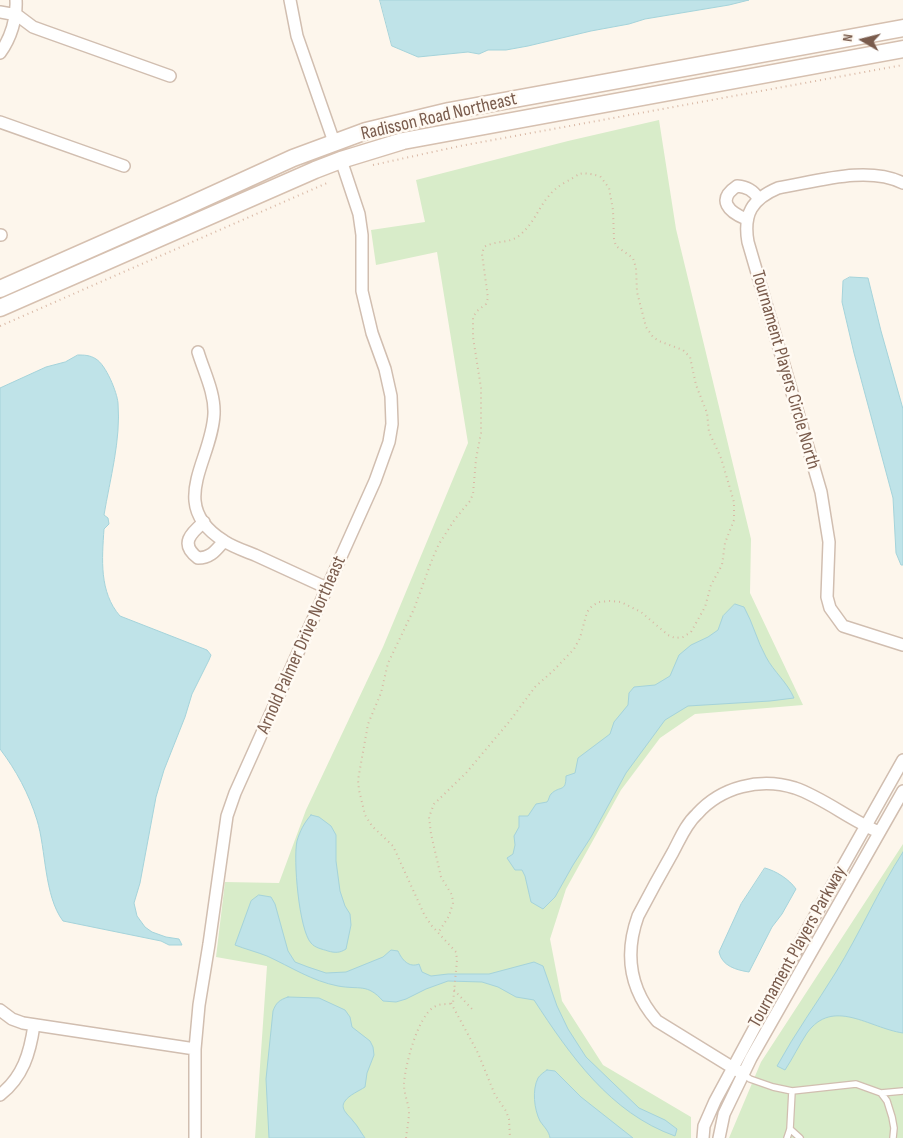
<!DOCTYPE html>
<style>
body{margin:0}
#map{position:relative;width:903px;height:1138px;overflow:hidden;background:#fdf6ec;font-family:"Sofia Sans Condensed",sans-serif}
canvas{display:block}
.north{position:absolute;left:838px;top:15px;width:50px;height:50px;-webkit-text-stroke:4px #fffaf3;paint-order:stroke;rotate:278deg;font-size:14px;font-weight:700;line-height:20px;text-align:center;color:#7a5c4d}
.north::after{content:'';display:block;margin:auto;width:18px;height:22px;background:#7a5c4d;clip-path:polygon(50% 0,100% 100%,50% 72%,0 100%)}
</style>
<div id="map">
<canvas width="903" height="1138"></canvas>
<div class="north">N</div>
</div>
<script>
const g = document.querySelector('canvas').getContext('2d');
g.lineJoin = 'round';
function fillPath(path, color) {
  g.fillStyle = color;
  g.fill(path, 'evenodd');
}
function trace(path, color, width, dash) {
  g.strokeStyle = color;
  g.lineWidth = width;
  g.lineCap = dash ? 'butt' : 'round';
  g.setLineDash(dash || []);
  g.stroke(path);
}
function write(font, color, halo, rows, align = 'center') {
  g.font = font + ' "Sofia Sans Condensed",sans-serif';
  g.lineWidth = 5;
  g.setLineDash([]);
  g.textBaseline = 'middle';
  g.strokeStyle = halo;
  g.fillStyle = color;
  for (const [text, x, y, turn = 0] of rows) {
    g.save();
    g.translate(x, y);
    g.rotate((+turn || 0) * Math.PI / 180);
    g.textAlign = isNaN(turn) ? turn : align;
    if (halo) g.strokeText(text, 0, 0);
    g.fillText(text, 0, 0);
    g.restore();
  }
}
const green = new Path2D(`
 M659,120l17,109 75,310 -1,54 53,112 -108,9 -35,24 -39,52 -55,99 -16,50 12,62 41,64 88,52v21h-436l12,-172 -51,-9 9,-75 54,1 27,-73 77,-163 85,-204 -31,-191 -61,13 -5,-35 54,-8 -9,-42 152,-39z
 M903,844v294h-174l32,-76z`);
const water = new Path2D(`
 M380,0h369l-20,5 -84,14 -16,5 -38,7 -63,15 -22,4h-18l-9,4 -11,-2 -50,5 -26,-11z
 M850,277l18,1 13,53 22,78v156h-2l-5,-12 -3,-55 -39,-145 -12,-51 1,-21z
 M78,355c6,0 12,0 18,4 10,6 21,33 22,44 3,37 -8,76 -14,112l4,3 1,6 -5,5c-2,30 -5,63 16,87l87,34 4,5 -2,5 -17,34 -7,23 -21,53 -8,27 -16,86 -6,20 3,13 8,11 7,5 14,5 13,2 3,6h-13l-8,-4 -98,-20c-19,-25 -17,-72 -26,-101 -8,-26 -21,-50 -37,-71v-361l46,-21 19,-5z
 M735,604l9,3c9,16 13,34 22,50 8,15 21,25 28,41l-24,3 -82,5 -23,14 -39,53 -35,64 -18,28 -18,32 -12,12 -12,-7 -6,-26 -3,-6h-7l-8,-12 6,-4 2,-9 -1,-9 5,-9v-11h9l8,-12 11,-2c2,-2 2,-6 4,-8 9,-9 15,-1 15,-18l9,-3 3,-15 32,-24 4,-12 14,-17 1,-12 5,-6 21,-2 15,-9 9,-21 12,-10 17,-8 10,-7 5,-14z
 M311,815l8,2 12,9 5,9v26l4,30 5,15 5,8 1,11 -5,24c-6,4 -11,4 -18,2 -6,-2 -13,-3 -17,-8 -12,-13 -18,-84 -14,-102 3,-10 7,-18 14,-26z
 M903,852v181c-34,-5 -70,-36 -96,0 -8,12 -14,25 -22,37l-8,-4c18,-33 40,-63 59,-94 24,-39 42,-81 67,-120z
 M765,868c11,3 24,11 31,21l-14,25 -10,13 -23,45c-13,-2 -27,-6 -30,-20l22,-48z
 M259,895l12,2 4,7 13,47 7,11 13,5 18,6 20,-1 37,-15 8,-7 7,1c4,9 11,17 21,13l3,8 9,4 17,-2h41l45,-12 9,4 14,40 11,23 18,28 53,51 26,12 12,9 -2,7c-65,-23 -105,-81 -141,-136l-18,-3 -18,-10 -16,-5 -34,-1 -22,8 -20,10 -10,3 -13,-1c-16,-18 -23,-11 -45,-15 -26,-5 -47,-19 -71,-30 -10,-4 -22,-7 -32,-11l16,-44z
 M288,997l31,1 26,12 5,7 2,10 18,14 3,6 1,8 -7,18 -2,14c-6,4 -16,8 -20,14 -6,8 4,14 8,20 5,5 8,12 12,17h-96l-3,-59 7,-68c3,-8 6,-11 15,-14z
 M547,1070l8,1 26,26 52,41h-83c-1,-7 -6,-11 -10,-17 -6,-12 -8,-31 -2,-43 2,-3 6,-6 9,-8z`);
const path = new Path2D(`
 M373,165l87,-19 443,-81
 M0,326l327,-143
 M454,990l18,19
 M451,1003l27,50 17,42 11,16 3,8 1,19
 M406,1138c1,-9 3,-18 3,-27 -1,-9 -5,-17 -5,-27 1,-19 14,-68 30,-77 6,-4 13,-2 19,-4l4,-43 -1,-8 -25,-27 -7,-11 -31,-68 -21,-20 -7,-11 -6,-25 -1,-10 10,-56 13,-31 7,-30 26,-54 19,-52 6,-13 16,-25 15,-18 3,-7 3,-35 5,-26v-45l-8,-51v-20l4,-6 9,-7 2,-6 -6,-44 2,-7c12,-7 25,-3 36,-12 19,-16 20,-38 44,-52 19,-10 13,-12 36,-7l9,12 4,22 1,29 2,7 17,12 3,10 1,24 9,35 7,10 6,4 24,9 7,7 6,28 11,28 2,19 12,26 13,44v18l-9,23 -3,22 -11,20 -6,22 -14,25 -8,5 -8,1 -7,-3 -27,-23 -20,-10 -11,-1 -11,1 -7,4 -5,6 -7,26 -6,11 -20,21 -19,17 -26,35 -43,51 -32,31 -5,13 2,17 10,43 11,18 1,8 -4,13 -11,17`);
const service = new Path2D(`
 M743,1074l7,5 23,8 19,4 64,-7 25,9 6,8 5,16 2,11 -1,10
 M881,1093l22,-2
 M790,1129l10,9
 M787,1138l3,-9 2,-38`);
const minor = new Path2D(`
 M290,0l7,36 37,106
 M0,12l17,3 16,12 11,4 126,45
 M0,53c11,-15 17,-35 16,-53
 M0,122l124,44
 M903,183c-36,-18 -88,-1 -125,5 -26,11 -35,26 -30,54l73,250 8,50 -2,55 3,11 13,18 60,19
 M746,219c-17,-7 -30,-19 -9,-33 10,1 16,4 22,13
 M0,235h1
 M198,352c6,20 17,41 16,62 -2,47 -48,91 10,127 9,6 21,10 31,14 24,11 48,22 72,33
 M204,522c-13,11 -25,22 -6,36 13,0 18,-8 26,-17
 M0,1010l12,9 11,4 172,26
 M743,1074l-86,-53c-27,-31 -33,-66 -19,-105 11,-21 23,-43 35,-64 7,-13 13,-28 24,-38 24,-27 63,-37 98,-26 29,10 55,32 84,44
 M0,1095c23,-18 30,-42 34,-70
 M195,1138v-89l4,-44 10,-61 18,-128 8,-23 140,-312 14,-39 3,-18 -1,-28 -6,-27 -13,-36 -10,-42v-56l-3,-21 -18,-54
 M703,1138l1,-12 11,-25 96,-178 92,-163
 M719,1138l5,-24 27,-56 152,-267`);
const secondary = new Path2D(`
 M0,289l181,-80 112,-51 73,-27 83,-20 454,-83
 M0,308l315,-138 26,-10 62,-19 500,-92`);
const streetNames = [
 ["Radisson Road Northeast",439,117,-13],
 ["Tournament Players Circle North",785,370,74],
 ["Arnold Palmer Drive Northeast",302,645,-66],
 ["Tournament Players Parkway",798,947,-61]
];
fillPath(green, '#d8ecc9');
fillPath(water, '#bfe3e8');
trace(water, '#a5d3da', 1);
trace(service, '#d1beb0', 8);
trace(minor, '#d1beb0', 14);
trace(secondary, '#d6c0b0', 19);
trace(path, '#d9b8a5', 2, [1, 4]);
trace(service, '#fff', 5.5);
trace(minor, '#fff', 11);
trace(secondary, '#fff', 16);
write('19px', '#7a5c4d', '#fffaf3', streetNames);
</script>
